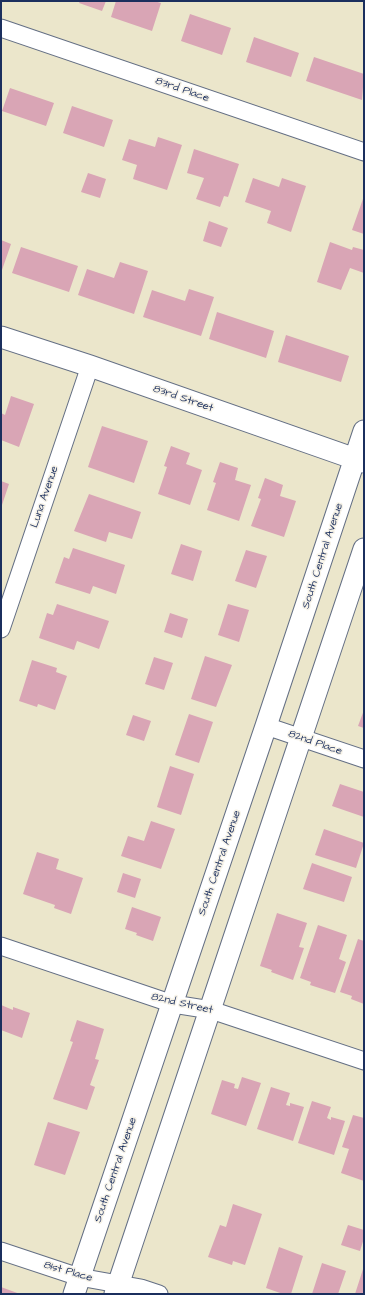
<!DOCTYPE html>
<style>
body{margin:0}
#map{position:relative;width:365px;height:1295px;overflow:hidden;background:#ebe6cb;font-family:"Architects Daughter",sans-serif}
canvas{display:block}
.frame{position:absolute;inset:0;border:2px solid #1b2f5e;pointer-events:none}
</style>
<div id="map">
<canvas width="365" height="1295"></canvas>
<div class="frame"></div>
</div>
<script>
const g = document.querySelector('canvas').getContext('2d');
g.lineJoin = 'round';
function fillPath(path, color) {
  g.fillStyle = color;
  g.fill(path, 'evenodd');
}
function trace(path, color, width, dash) {
  g.strokeStyle = color;
  g.lineWidth = width;
  g.lineCap = dash ? 'butt' : 'round';
  g.setLineDash(dash || []);
  g.stroke(path);
}
function write(font, color, halo, rows, align = 'center') {
  g.font = font + ' "Architects Daughter",sans-serif';
  g.lineWidth = 3;
  g.setLineDash([]);
  g.textBaseline = 'middle';
  g.strokeStyle = halo;
  g.fillStyle = color;
  for (const [text, x, y, turn = 0] of rows) {
    g.save();
    g.translate(x, y);
    g.rotate((+turn || 0) * Math.PI / 180);
    g.textAlign = isNaN(turn) ? turn : align;
    if (halo) g.strokeText(text, 0, 0);
    g.fillText(text, 0, 0);
    g.restore();
  }
}
const building = new Path2D(`
 M80,1h26l-4,10 -23,-8z
 M116,1h38l7,2 -9,28 -41,-14z
 M190,14l41,14 -9,27 -41,-14z
 M254,37l45,16 -8,24 -45,-15z
 M314,57l50,17 -2,26 -56,-19z
 M10,88l44,15 -8,23 -44,-15z
 M72,106l41,14 -9,27 -41,-14z
 M158,137l24,8 -15,45 -34,-11 4,-14 -15,-5 7,-21 26,8z
 M194,149l45,15 -11,33 -4,-1 -4,11 -24,-8 8,-21 -17,-5z
 M88,173l18,6 -6,19 -19,-6z
 M253,178l26,9 3,-9 24,8 -15,46 -24,-9 4,-12 -26,-9z
 M364,196v38l-12,-4z
 M209,221l19,7 -7,19 -18,-6z
 M1,240l10,4 -9,26 -1,-1z
 M330,242l22,8 1,-3 11,3v23l-14,-5 -9,22 -24,-8z
 M21,247l57,19 -9,26 -57,-19z
 M120,262l28,9 -14,43 -56,-19 9,-26 27,9z
 M189,289l25,8 -13,39 -58,-19 9,-27 33,11z
 M217,312l57,19 -8,27 -57,-19z
 M286,335l63,21 -8,26 -63,-20z
 M11,396l23,8 -15,43 -18,-7v-27l4,2z
 M102,426l46,15 -14,42 -46,-16z
 M171,446l19,7 -4,11 16,6 -12,35 -32,-11 9,-27 -3,-1z
 M220,462l18,6 -3,12 16,5 -12,36 -32,-11 9,-27 -3,-1z
 M265,478l18,7 -3,11 16,5 -12,36 -33,-11 10,-27 -3,-1z
 M1,481l8,3 -8,24z
 M89,494l52,18 -9,27 -23,-7 -3,10 -32,-11z
 M181,544l21,7 -9,30 -22,-7z
 M73,548l52,17 -9,29 -23,-8 -3,8 -35,-11 9,-26 5,2z
 M246,550l21,6 -11,32 -21,-7z
 M57,604l52,17 -10,28 -22,-8 -3,9 -35,-12 8,-25 6,2z
 M228,604l21,6 -10,32 -21,-7z
 M170,613l18,6 -6,19 -18,-6z
 M205,656l27,9 -16,42 -25,-8z
 M154,657l19,6 -9,27 -19,-6z
 M32,660l25,8 -1,4 11,4 -12,34 -17,-6 -1,3 -18,-6z
 M364,710v18l-6,-2z
 M189,714l24,8 -14,41 -24,-8z
 M133,715l18,6 -7,20 -18,-6z
 M170,766l24,8 -13,41 -24,-8z
 M340,784l24,8v25l-32,-11z
 M151,821l24,8 -14,40 -40,-13 7,-20 16,5z
 M324,829l40,14 -8,25 -41,-13z
 M37,852l22,7 -3,10 27,9 -12,36 -17,-6 1,-3 -32,-11z
 M312,863l40,14 -8,25 -41,-13z
 M123,873l18,6 -6,19 -18,-6z
 M132,907l29,10 -8,24 -17,-6 1,-2 -12,-4z
 M277,913l30,10 -8,24 5,1 -11,32 -22,-8 1,-2 -12,-4z
 M318,925l29,10 -8,24 7,3 -11,31 -25,-8 1,-3 -11,-4z
 M358,939l6,2v63l-13,-5 1,-3 -12,-4z
 M1,1005l12,5v-3l17,6 -8,25 -21,-8z
 M77,1020l27,9 -9,30 4,1 -9,25 5,2 -8,23 -34,-11 20,-57 -3,-1z
 M242,1077l19,6 -15,43 -35,-12 11,-34 13,4 -1,4 4,1z
 M271,1087l19,6 -4,12 4,1v-3l14,4 -11,34 -36,-12z
 M312,1101l19,6 -4,11 4,2v-3l14,4 -11,34 -36,-12z
 M353,1115l11,3v63l-23,-8 8,-24 -7,-2z
 M48,1122l32,10 -15,43 -31,-10z
 M233,1204l29,10 -17,51 -12,-4 -1,4 -24,-8 12,-32 6,2z
 M348,1225l16,5v8l-4,13 -19,-6z
 M279,1247l24,9 -12,38h-8l-17,-6z
 M322,1263l24,8 -8,23h-26z
 M364,1266v28h-9z
 M1,1287l19,7h-19z`);
const minor = new Path2D(`
 M1,28l363,124
 M1,629l89,-263
 M266,726l98,33
 M1,946l172,58 38,6 153,51
 M1,1251l78,26 62,11 18,6`);
const tertiary = new Path2D(`
 M1,337l89,29 274,96
 M74,1294l192,-568 98,-295
 M115,1294l249,-745`);
const streetNames = [
 ["83rd Place",182,90,19],
 ["83rd Street",183,399,19],
 ["Luna Avenue",45,497,-71],
 ["South Central Avenue",323,556,-72],
 ["82nd Place",315,743,19],
 ["South Central Avenue",220,863,-71],
 ["82nd Street",182,1004,13],
 ["South Central Avenue",116,1170,-71],
 ["81st Place",68,1272,16]
];
fillPath(building, '#d9a5b5');
trace(minor, '#646f84', 19);
trace(tertiary, '#646f84', 23);
trace(minor, '#fff', 17);
trace(tertiary, '#fff', 21);
write('11px', '#1b2f5e', '#f7f3e8', streetNames);
</script>
